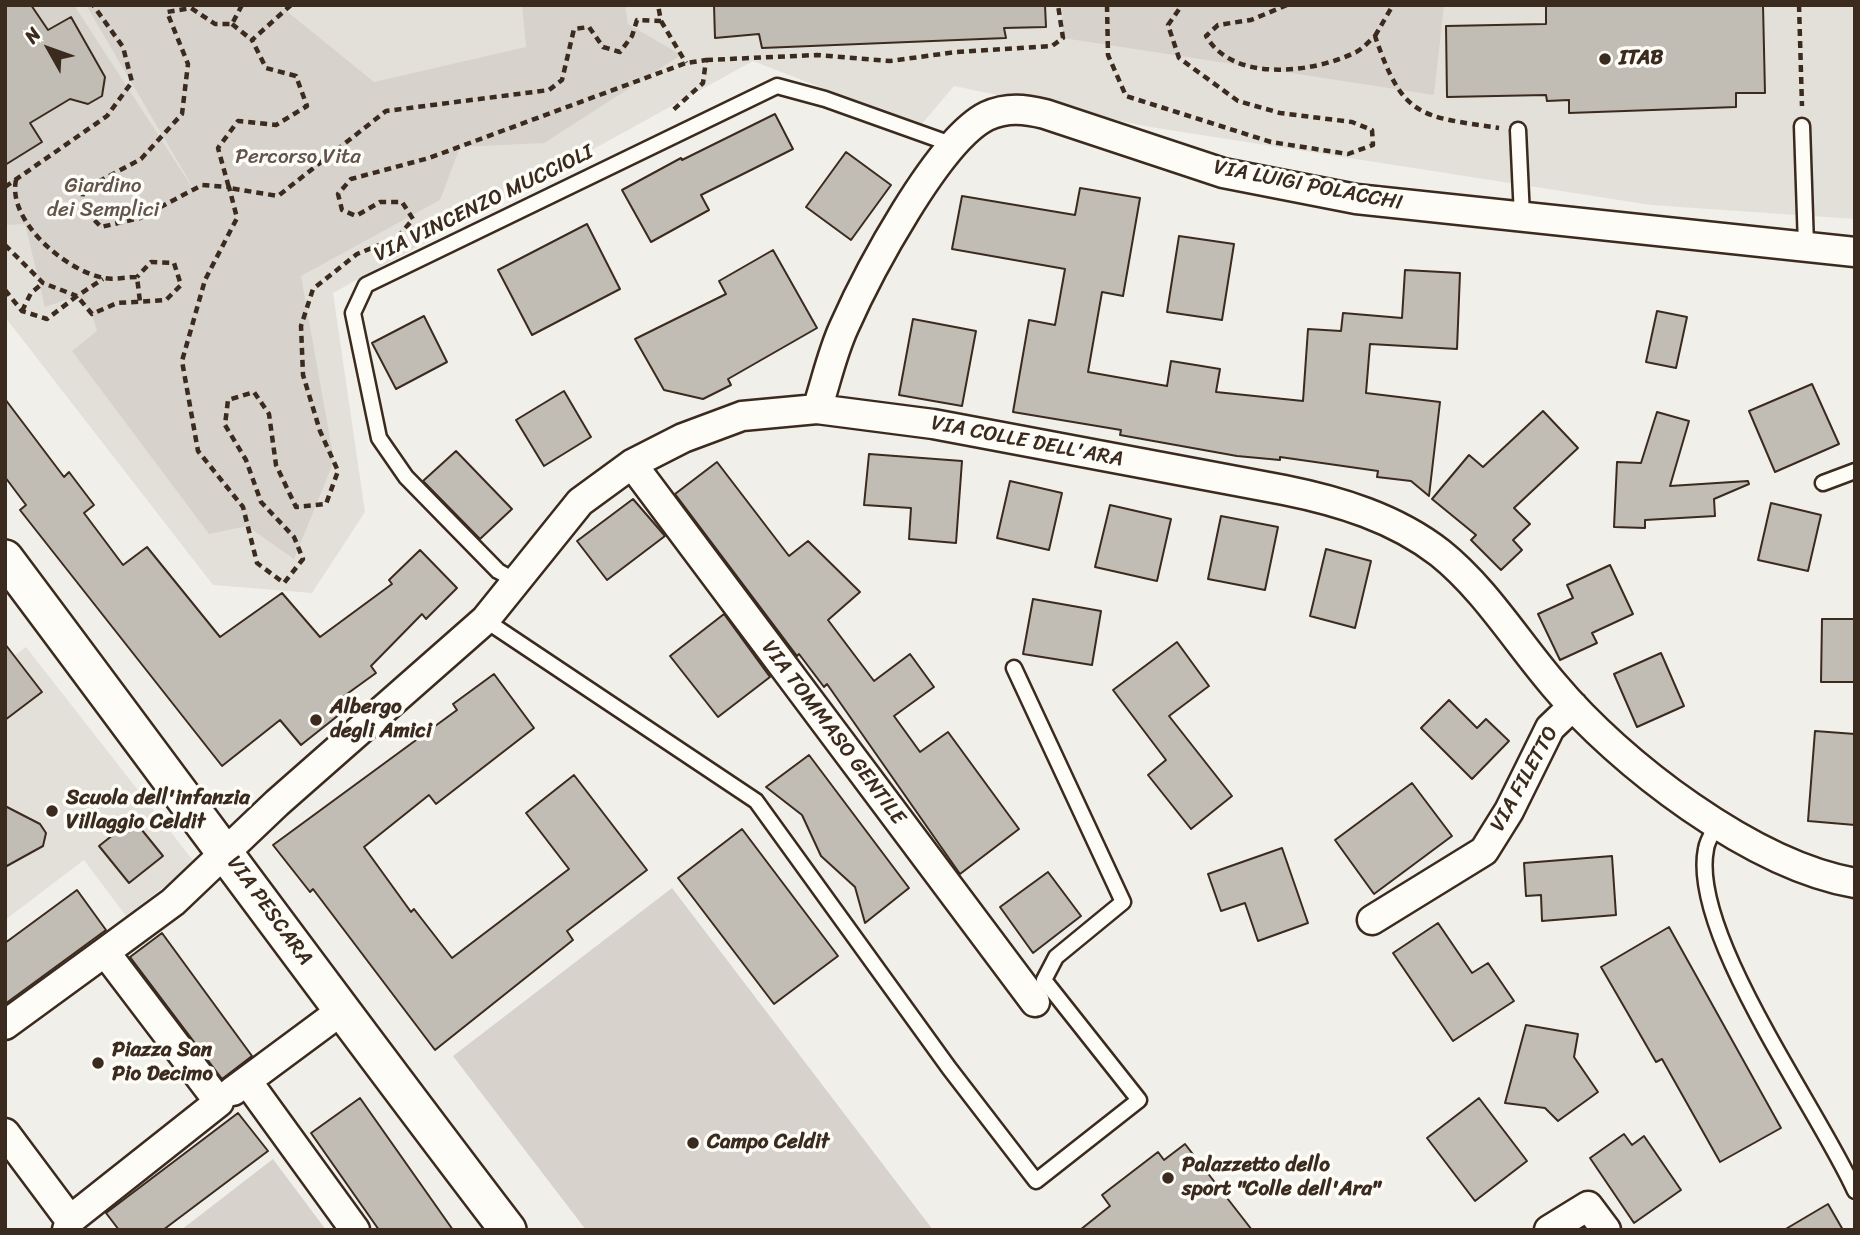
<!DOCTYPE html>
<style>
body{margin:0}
#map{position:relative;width:1860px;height:1235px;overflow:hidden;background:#f1efea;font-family:Sriracha,sans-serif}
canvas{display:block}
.frame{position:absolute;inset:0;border:7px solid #3b2a1e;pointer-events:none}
.north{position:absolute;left:14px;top:14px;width:70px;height:70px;-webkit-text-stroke:5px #fdfcf7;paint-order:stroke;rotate:310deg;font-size:19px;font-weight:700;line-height:28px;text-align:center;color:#3b2a1e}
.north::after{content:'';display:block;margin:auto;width:24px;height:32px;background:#3b2a1e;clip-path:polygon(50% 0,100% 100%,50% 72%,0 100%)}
</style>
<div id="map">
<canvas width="1860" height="1235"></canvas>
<div class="frame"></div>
<div class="north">N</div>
</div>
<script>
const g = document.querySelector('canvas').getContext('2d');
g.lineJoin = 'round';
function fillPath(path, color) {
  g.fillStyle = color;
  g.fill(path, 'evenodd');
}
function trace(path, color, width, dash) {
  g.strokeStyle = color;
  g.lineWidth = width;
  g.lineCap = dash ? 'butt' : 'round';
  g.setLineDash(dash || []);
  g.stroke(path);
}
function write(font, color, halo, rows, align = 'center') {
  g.font = font + ' Sriracha,sans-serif';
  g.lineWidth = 7;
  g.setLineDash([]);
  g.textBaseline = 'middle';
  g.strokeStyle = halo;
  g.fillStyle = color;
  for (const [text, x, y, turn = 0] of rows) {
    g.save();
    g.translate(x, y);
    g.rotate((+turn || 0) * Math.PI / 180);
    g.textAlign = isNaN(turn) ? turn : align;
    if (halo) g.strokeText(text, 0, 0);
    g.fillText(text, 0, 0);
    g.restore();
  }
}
const built = new Path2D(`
 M5,5h1850v214l-204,-14 -501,-78 -196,-41 -34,40 -167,-65 -420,232 32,219 -53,81 -99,-8 -208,-268z
 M26,647l169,216 -69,53 -42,-56 -79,60v-257z`);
const green = new Path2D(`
 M5,5h69l127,196 -115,-196h193l95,77 152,-35 -4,-42h103l3,19 53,31 -137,88 -84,4 -20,53 -139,76 33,185 -40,98 -47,-33 -38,8 -137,-183 25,-20 -5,-17 -15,-18 -32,11 -20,-83 -20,1z
 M1062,5h382l-10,90 -371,-57z
 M672,888l261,342h-347l-133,-174z
 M273,1159l53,71h-145z`);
const building = new Path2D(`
 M5,5h26l17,25 23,-13 34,60 -3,19 -14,8 -18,-5 -40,24 12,19 -37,23z
 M714,5h331l1,22 -42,1 2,10 -244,10 -3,-14 -44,4z
 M1546,5h217l2,88h-29v14l-167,6v-13l-22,1 -1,-6 -99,2 -1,-71 100,-2z
 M775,114l18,35 -92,46 8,15 -58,32 -29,-52 59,-32 1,2z
 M846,152l45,33 -40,55 -45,-33z
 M1080,188l60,10 -17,98 -21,-4 -14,80 79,14 4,-25 49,8 -4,23 87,9 5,-72 33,2 2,-18 59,5 3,-48 55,3 -3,76 -87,-5 -4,49 74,9 -11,94 -18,-15 -34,-4 1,-6 -98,-14v3l-43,-4 -117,-21 1,-5 -108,-18 16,-92 26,5 10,-56 -113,-20 10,-53 113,19z
 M587,224l33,65 -88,46 -34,-65z
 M1179,236l55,8 -12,76 -55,-8z
 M773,250l44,78 -89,51 3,6 -28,14 -39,-9 -29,-51 91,-45 -7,-13z
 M1657,311l30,6 -11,51 -30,-6z
 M424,316l23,46 -51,27 -24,-46z
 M913,319l63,12 -14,75 -63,-11z
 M1812,384l27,60 -64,28 -26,-61z
 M564,391l27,46 -47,29 -28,-46z
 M5,399l59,78 5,-5 25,33 -10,8 39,52 24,-18 73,90 62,-44 38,44 72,-53 -3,-4 31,-30 37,38 -31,31 -4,-5 -51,52 5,7 -43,31 7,10 -39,31 -21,-25 -58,46 -202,-256 6,-5 -21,-28z
 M1543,411l35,37 -64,60 16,16 -17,16 9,10 -21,20 -30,-30 5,-5 -44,-36 37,-44 14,12z
 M1657,412l32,9 -19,65 78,-5 1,3 -35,15 1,17 -70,4v8l-31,-1 3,-65 24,1z
 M456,451l56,58 -32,30 -57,-58z
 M869,454l93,7 -6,82 -47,-4 2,-31 -47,-3z
 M717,462l72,94 19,-15 52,51 -32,28 46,61 36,-27 24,33 -40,29 26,36 28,-20 71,97 -59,45 -133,-190 -3,3 -25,-33 -2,2 -122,-162z
 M1010,481l52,12 -13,57 -52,-12z
 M633,499l32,37 -58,44 -30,-39z
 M1771,503l50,12 -13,56 -50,-11z
 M1110,505l61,14 -14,62 -62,-14z
 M1221,516l57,11 -13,63 -57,-11z
 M1326,549l45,12 -16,67 -45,-12z
 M1610,565l23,49 -41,19 5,10 -37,17 -22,-46 35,-16 -6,-13z
 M1033,599l68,12 -9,54 -69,-11z
 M724,614l46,63 -52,40 -48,-61z
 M1822,619h33v63h-34z
 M1177,642l32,44 -40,30 63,80 -41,33 -43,-54 18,-15 -53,-70z
 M5,644l37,48 -37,28z
 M1661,653l23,53 -47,21 -23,-53z
 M494,674l40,54 -98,76 -7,-9 -65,52 47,65 3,-3 38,49 117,-89 -43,-56 48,-38 73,95 -80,61 6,9 -138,110 -122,-161 -3,3 -37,-47 184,-135 -4,-6z
 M1449,700l28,28 9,-9 23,22 -37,38 -51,-51z
 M1815,731l40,3v91l-47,-4z
 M809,755l100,133 -44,35 -10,-36 -34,-31 -19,-41 -36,-28z
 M1412,783l40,53 -78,58 -39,-54z
 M5,806l35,18 6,9 -3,13 -38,21z
 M133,819l30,37 -34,27 -30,-37z
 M742,829l96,127 -64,48 -96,-126z
 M1282,848l26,75 -50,18 -13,-38 -24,8 -13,-37z
 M1612,856l4,59 -74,6 -1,-26 -15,1 -2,-33z
 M1048,872l33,44 -48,37 -33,-46z
 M77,890l29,40 -101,74v-61z
 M1438,923l34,50 16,-10 26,38 -61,40 -60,-88z
 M1669,927l112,201 -61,34 -58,-103 -6,3 -55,-95z
 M162,933l90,123 -30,23 -92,-122z
 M1526,1025l52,9 -4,23 24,35 -40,29 -13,-13 -40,-5z
 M360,1098l93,132h-74l-68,-97z
 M1479,1098l48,63 -52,40 -48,-63z
 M238,1113l30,38 -105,79h-44l-13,-17z
 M1624,1134l8,11 12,-9 37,54 -47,33 -44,-65z
 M1185,1144l67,86h-172l30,-24 -8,-11 56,-43 6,8z
 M1828,1204l15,26h-59z`);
const path = new Path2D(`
 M242,5l-10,19h-17l-24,-16 -24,4 21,52 -6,50 -41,45 -58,31 -1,17 19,20 39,-9 62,-33 27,2 8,31 -32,62 -23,81 16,90 45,56 14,56 27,20 19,-24 -9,-22 -33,-35 -15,-42 -21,-35 3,-25 26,-8 15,22 7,51 20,42 30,-3 12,-33 -18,-40 -17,-56 -2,-49 12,-37 44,-35 40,-16 16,-19 -11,-17h-22l-24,14 -14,-6 -4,-16 13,-15 78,-21 257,-95 20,-3 -3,23 -32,29
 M291,5l-39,35 14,28 30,8 11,30 -31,19 -38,-4 -20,27 11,40 49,8 108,-85 163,-21 13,-10 12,-51 15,-2 14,20 17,5 12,-16 5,-16 24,1 -3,-16
 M1107,5l1,50 18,41 145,46 77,12 25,-9 -1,-15 -20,-8 -72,-9 -42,-12 -59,-43 -11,-33 14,-20
 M1287,5l-36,15 -33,5 -12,11c27,47 106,37 148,17 8,-3 15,-12 21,-17 28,82 44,80 124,92
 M1799,5l3,101
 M661,21l25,42
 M232,24l20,16
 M1375,36l18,-31
 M706,60l111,-5 73,6 66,-9 96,-6 11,-8 -5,-33
 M16,180c-9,41 50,91 88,98 9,2 23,-1 33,-1l3,25
 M5,187l102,-71 25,-34 -9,-35 -30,-42
 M5,245l38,38 34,13 26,-17
 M5,290l17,21 25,8 30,-23 15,18 25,-11 49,-3 15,-15 -7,-22 -23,-1 -14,15
 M22,311l9,-18 12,-10`);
const service = new Path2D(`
 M1802,126l4,120
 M1518,130l4,87
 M1823,483l32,-12
 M516,581l-18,-10 -92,-94 -27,-39 -26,-125 13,-28 411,-199 48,13 126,45
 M485,620l271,181 193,267 87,113 103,-81 -95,-120 12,-23 67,-55 -109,-234
 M1717,825c-4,7 -10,16 -11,24 -17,84 113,261 149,342`);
const minor = new Path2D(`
 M817,409c9,-27 15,-56 27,-82 23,-52 94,-187 143,-211 20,-9 38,-7 58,-2l178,59 133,26 499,53
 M632,464l403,538
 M1372,920l112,-69 25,-40 41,-83 23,-22
 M105,952l68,-50 104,-99 208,-183 95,-118 52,-38 51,-26 59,-22 75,-7 116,15 351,66c55,11 111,28 156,63 45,36 77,89 114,132 66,79 198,180 301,198
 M5,1025l100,-73 114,150 -149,118 -3,10
 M247,1081l108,149
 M233,1091l108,-80
 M5,1133l65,87
 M1549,1230l39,-24 18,24`);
const tertiary = new Path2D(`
 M5,558c168,224 333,450 503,672`);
const markers = [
 [1605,59,7,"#3b2a1e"],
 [316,720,7,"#3b2a1e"],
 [52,811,7,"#3b2a1e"],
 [98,1063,7,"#3b2a1e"],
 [693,1143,7,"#3b2a1e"],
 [1168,1178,7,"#3b2a1e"]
];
const poiNames = [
 ["ITAB",1619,59],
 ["Albergo",330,708],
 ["degli Amici",330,732],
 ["Scuola dell'infanzia",66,799],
 ["Villaggio Celdit",66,823],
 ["Piazza San",112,1051],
 ["Pio Decimo",112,1075],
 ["Campo Celdit",707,1143],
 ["Palazzetto dello",1182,1166],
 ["sport \"Colle dell'Ara\"",1182,1190]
];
const parkNames = [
 ["Percorso Vita",298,158],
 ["Giardino",103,187],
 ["dei Semplici",103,211]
];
const streetNames = [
 ["VIA LUIGI POLACCHI",1308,186,11],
 ["VIA VINCENZO MUCCIOLI",484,204,-26],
 ["VIA COLLE DELL'ARA",1027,442,11],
 ["VIA TOMMASO GENTILE",833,733,53],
 ["VIA FILETTO",1525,779,-61],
 ["VIA PESCARA",269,911,54]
];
fillPath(built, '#e3e0da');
fillPath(green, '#d7d2cc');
fillPath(building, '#c1bcb4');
trace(building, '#3b2a1e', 2);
trace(service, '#3b2a1e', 19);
trace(minor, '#3b2a1e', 33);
trace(tertiary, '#3b2a1e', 40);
trace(path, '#3b2a1e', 4.5, [7, 5]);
trace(service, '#fdfcf7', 14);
trace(minor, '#fdfcf7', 28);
trace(tertiary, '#fdfcf7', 35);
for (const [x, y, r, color] of markers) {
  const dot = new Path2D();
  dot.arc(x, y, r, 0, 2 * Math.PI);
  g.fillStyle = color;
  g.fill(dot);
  trace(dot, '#fdfcf7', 2.5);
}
write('bold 21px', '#3b2a1e', '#fdfcf7', poiNames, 'left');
write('21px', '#62544a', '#fdfcf7', parkNames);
write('21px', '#3b2a1e', '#fdfcf7', streetNames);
</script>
